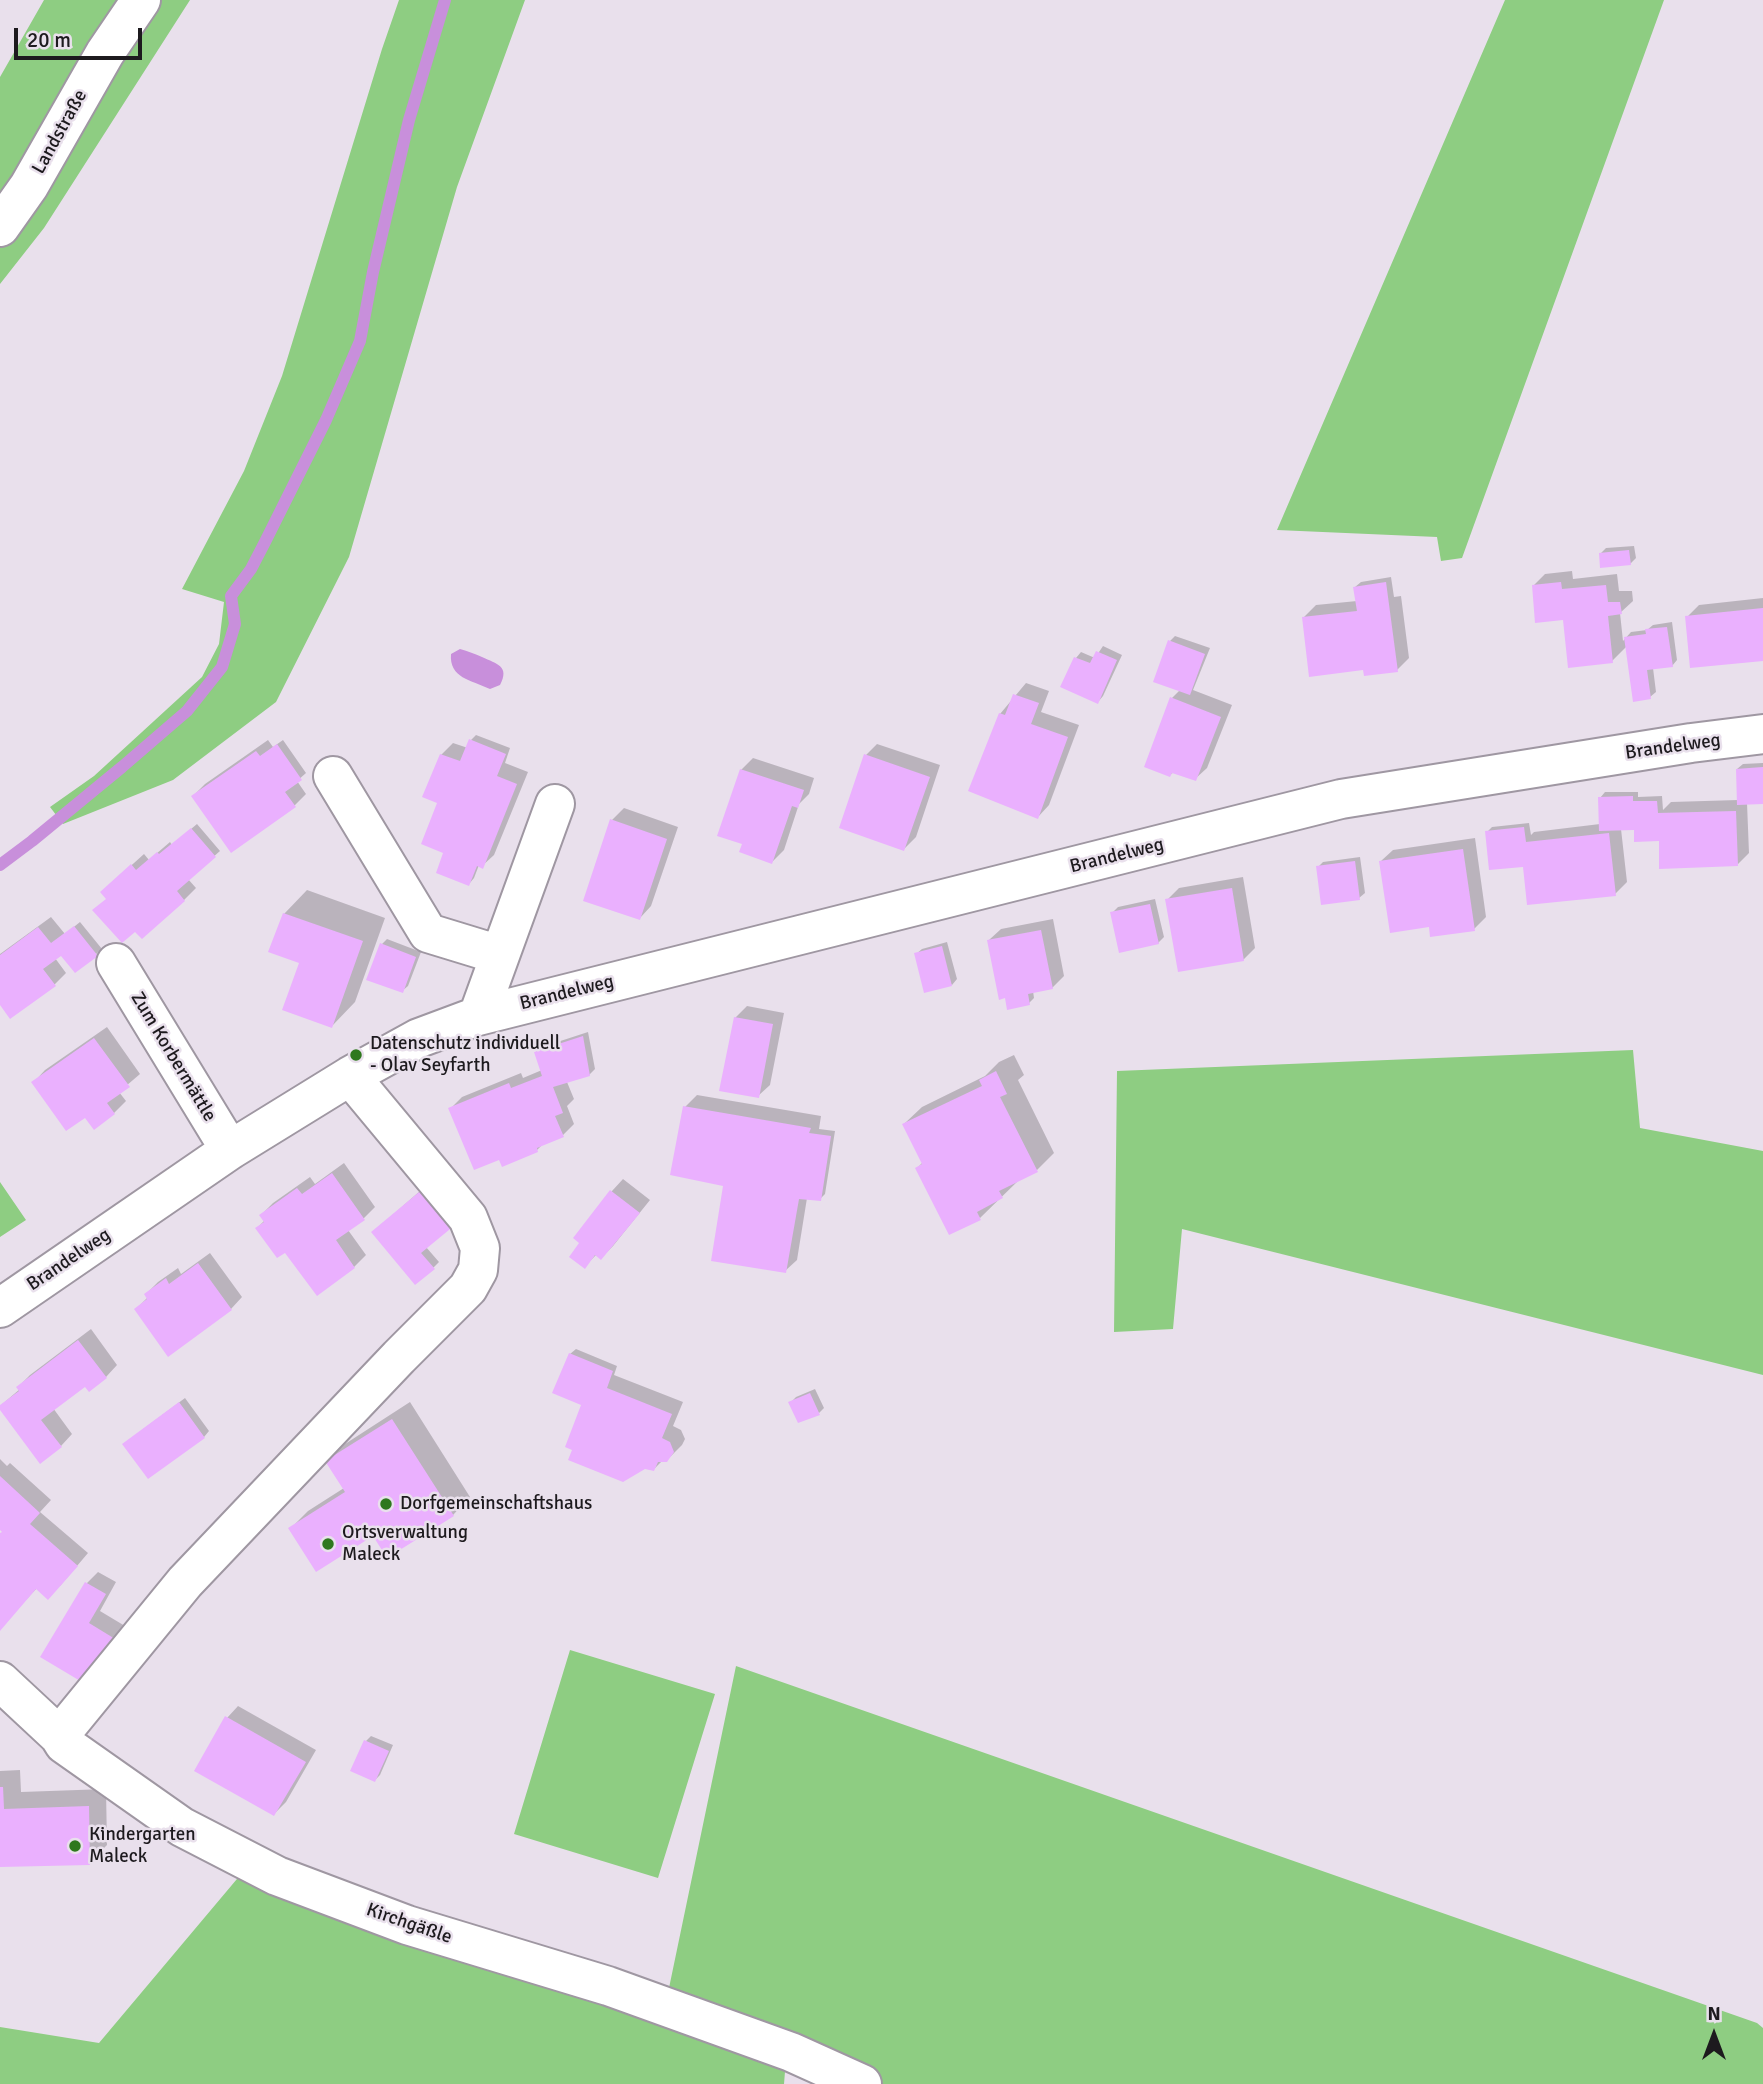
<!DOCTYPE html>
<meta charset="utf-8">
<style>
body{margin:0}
#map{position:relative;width:1763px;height:2084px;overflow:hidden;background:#e9e0ec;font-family:Signika,sans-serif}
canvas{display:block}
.north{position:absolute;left:1679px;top:2000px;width:70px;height:70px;-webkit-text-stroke:5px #e9e0ec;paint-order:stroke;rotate:0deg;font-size:19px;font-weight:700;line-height:28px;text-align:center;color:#1d1a1e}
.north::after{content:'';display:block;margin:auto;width:24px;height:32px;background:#1d1a1e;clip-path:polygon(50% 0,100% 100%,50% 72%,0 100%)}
.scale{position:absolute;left:14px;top:28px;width:128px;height:32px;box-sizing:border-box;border:4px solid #1d1a1e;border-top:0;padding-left:9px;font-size:21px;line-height:24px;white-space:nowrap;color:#1d1a1e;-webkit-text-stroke:5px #e9e0ec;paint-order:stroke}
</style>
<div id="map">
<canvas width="1763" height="2084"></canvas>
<div class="north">N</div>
<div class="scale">20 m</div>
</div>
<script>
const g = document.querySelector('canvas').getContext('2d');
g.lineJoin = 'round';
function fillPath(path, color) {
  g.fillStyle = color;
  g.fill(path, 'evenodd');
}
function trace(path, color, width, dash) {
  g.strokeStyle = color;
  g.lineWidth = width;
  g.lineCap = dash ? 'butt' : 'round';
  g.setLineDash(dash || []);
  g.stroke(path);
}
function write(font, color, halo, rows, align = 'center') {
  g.font = font + ' Signika,sans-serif';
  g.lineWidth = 5;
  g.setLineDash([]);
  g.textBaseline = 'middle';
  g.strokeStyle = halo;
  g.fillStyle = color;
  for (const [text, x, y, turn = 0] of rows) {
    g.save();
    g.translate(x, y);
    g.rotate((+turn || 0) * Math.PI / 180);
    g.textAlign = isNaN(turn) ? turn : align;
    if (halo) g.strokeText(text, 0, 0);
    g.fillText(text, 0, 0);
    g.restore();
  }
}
const green = new Path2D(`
 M44,0h146l-146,228 -44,56v-207z
 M399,0h126l-68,187 -108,370 -73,145 -103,78 -110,44 -13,-17 44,-31 108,-99 17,-33 5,-42 -42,-13 62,-118 38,-95 100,-327z
 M1505,0h159l-202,558 -21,3 -4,-24 -160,-7z
 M1633,1050l7,78 123,23v224l-581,-146 -9,100 -59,3 3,-261z
 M0,1182l26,38 -26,17z
 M570,1650l145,44 -57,184 -144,-44z
 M736,1666l1021,357 6,5v56h-917l-60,-25 -2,25h-784v-57l99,16 143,-170 422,139z`);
const water = new Path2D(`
 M460,649c8,2 15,5 22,8 15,7 28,9 18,28l-10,4c-19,-9 -41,-11 -39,-35z`);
const shadow = new Path2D(`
 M1634,546l2,12 -6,6 -30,-10 6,-6z
 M1572,571l1,8 44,-5 2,17h13l1,10 -13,12 3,28 8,-9 16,-2 6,-5 19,-3 5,38 -5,6 -19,2 3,24 -6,5 -23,-51 -15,15 -47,-43 -32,-32 12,-12z
 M1391,577l3,20 7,-1 8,62 -12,12 -32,-2 -61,-51 12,-12 41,-4 -2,-14 6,-5z
 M1763,598v62l-76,-43 12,-12z
 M1175,636l35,12 -17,42 39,15 -25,63 -12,11 -21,-7 -4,3 2,-77 8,-8 -10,-49z
 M1103,646l19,9 -19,41 -5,6 -35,-16 13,-28 5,-6 14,6z
 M1026,683l23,8 -8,21 38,13 -30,80 -11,12 -38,-103z
 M476,735l34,13 -5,15 23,9 -34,83 -12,11 -3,-1 -5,13 -5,6 -24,-32 -5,-50 1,-47 12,-12 15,5 3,-8z
 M268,740l5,7 10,-7 23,33 -9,8 9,13 -12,12 -101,-10 12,-12z
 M877,744l63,21 -24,72 -12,12 -38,-94z
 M753,758l61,20 -5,16 -10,10 -15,46 -12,12 -28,-20 -3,-72z
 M1763,763v39l-16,1 2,50 -12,12 -77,-25 -24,-12 -15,1 6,53 -12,12 -91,-29 -37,-33 5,-5 37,-4 2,12 3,-3 66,-8v-26l5,-6h33v5l24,-1 1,14 8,-8 67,-2 -1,-31 6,-5z
 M624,808l54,19 -27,79 -11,12 -28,-98z
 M197,824l23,27 -32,28 8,9 -12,12 -76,-2 6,-17 30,-27 5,6 21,-18 2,3z
 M1475,838l11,79 -12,12 -44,-4 -49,-64 12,-11z
 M1360,857l5,36 -6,5 -41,-31 5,-5z
 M1243,877l12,71 -12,12 -76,-60 12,-12z
 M307,890l78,28 -30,84 -23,24 -31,-64 -17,-48z
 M1155,899l9,38 -6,6 -46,-30 6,-6z
 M51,917l14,17 15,-12 22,27 -26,22 -15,-18 -6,5 11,15 -12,12 -54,17v-48z
 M1053,919l11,57 -12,12 -19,3 1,7 -5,5 -40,-63 12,-11z
 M387,939l34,13 -13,34 -6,5 -20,-47z
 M947,942l10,37 -5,6 -36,-31 6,-5z
 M747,1006l37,7 -14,72 -12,11 -23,-78z
 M107,1027l33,47 -21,18 7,9 -12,12 -20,14 -8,-12 -52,-33 11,-12z
 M588,1032l7,37 -6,6 -22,7 7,17 -7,7 7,18 -11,11 -19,8 -7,7 -37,7 -50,-48 12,-12 59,-24 2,5 19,-8 -6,-18 6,-5z
 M1014,1055l10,20 -6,5 36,73 -17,17 -17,9 -40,39 -63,-50 6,-6 -19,-38 18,-17 63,-31 14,-14z
 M697,1095l124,21 -2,13 16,2 -10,63 -5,5 -13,-1 -10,62 -12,11 -100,-164z
 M344,1163l31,44 -11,11 -16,12 18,25 -12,12 -69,-17 -28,-22 8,-8 -4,-5 12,-12 37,-26 5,7z
 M436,1177l-10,70 13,15 -6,6 -60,-36z
 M623,1179l27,21 -37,46 -12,12 -4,-4 -13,13 -2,-24 -7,-6 37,-46z
 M210,1253l32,44 -11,12h-95l12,-12 -2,-3 12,-12 20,-14 3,6z
 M91,1329l26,36 -11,12 -21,7 -32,24 19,26 -11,12 -61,-40 20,-17 -2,-2 12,-12z
 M576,1349l41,17 -3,9 69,27 -10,24 8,4 4,9 -3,6 -16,16 -3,-1 -9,9 -71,-63 -13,-52z
 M815,1389l9,19 -5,5 -29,-10 6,-6z
 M185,1398l24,33 -5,6 -74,2z
 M410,1402l60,95 -17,18 -162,13 17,-17 36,-23 -17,-27 18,-17z
 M0,1459l7,7 3,-3 41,37 -11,12 48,41 -28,33 -23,2 -37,40v-92l4,-5 -4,-3z
 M98,1572l18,10 -16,29 30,18 -38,57 -5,-103z
 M238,1706l78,44 -30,52 -12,12 -47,-96z
 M371,1736l22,9 -13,30 -5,5 -9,-39z
 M20,1770l1,22 85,-3 1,56 -18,18 -89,2v-94z`);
const stream = new Path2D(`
 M0,865l32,-24 90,-74 65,-56 35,-44 13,-43 -4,-28 20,-27 14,-27 61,-122 34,-79 13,-69 36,-152 36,-120`);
const building = new Path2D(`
 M1629,550l2,15 -31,3 -1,-15z
 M1386,582l12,90 -34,4 -1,-6 -54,7 -7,-60 55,-6 -4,-24z
 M1561,582l1,7 44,-4 2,17h12l2,12 -14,2 5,47 -45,5 -5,-48 -28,3 -3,-38z
 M1763,608v53l-73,7 -5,-52z
 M1667,627l6,40 -26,3 4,29 -18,3 -9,-65 22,-3 -1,-5z
 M1168,640l37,14 -15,41 -37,-13z
 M1096,651l21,9 -19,44 -38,-17 14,-30 16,6z
 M1013,694l26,9 -8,21 37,13 -30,82 -70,-28 31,-78 6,2z
 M1170,697l51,20 -25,64 -24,-8 -2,4 -26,-10z
 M469,739l37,15 -9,22 20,8 -34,85 -6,-3 -8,20 -33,-13 7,-20 -22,-9 16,-41 -15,-6 18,-43 20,7z
 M277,744l25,36 -17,12 11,15 -65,46 -40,-57 65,-45 4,5z
 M864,754l66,23 -26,74 -65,-23z
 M1763,767v37l-26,1 -1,-36z
 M740,769l64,21 -6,18 -6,-2 -20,58 -33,-12 3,-8 -25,-8z
 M1633,796v5h24l1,12 78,-2 2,55 -79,3v-28l-25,1v-12l-35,1 -1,-34z
 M610,819l57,20 -27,81 -57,-19z
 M1524,827l2,15 83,-9 7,63 -89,9 -4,-38 -34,3 -4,-39z
 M191,828l25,29 -39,34 8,10 -43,38 -7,-7 -13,11 -30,-33 14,-11 -6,-7 31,-28 5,6 21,-18 2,2z
 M1463,849l12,82 -45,6 -1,-10 -39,6 -11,-72z
 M1355,861l5,39 -39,5 -5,-39z
 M1232,888l12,73 -66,11 -13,-73z
 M1150,904l9,40 -40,9 -9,-41z
 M283,913l80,28 -31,87 -50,-18 17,-47 -31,-11z
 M74,926l24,30 -23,17 -14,-17 -18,13 13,17 -46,33 -10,-14v-50l38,-28 13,16z
 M1041,930l12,59 -25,5 2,11 -23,5 -2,-12 -6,2 -12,-60z
 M380,943l36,14 -13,36 -37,-13z
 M942,946l10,40 -28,7 -10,-40z
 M734,1017l39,7 -14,74 -40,-7z
 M583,1036l7,40 -37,11 10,26 -8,3 9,21 -27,11 1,4 -36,15 -3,-7 -25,10 -26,-62 61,-25 2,5 31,-12 -8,-24z
 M94,1038l36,49 -23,16 8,11 -21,16 -9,-12 -19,13 -35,-49z
 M996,1071l11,23 -7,3 38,75 -39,19 4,7 -26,14 4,8 -32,15 -34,-67 7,-4 -20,-40 80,-38 -3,-6z
 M683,1106l128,22 -2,5 22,3 -10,65 -22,-2 -13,74 -75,-12 12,-75 -53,-11z
 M332,1173l33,47 -29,20 19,28 -38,28 -32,-43 -8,5 -22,-30 9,-6 -5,-7 38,-27 5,6z
 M424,1188l31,37 -34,28 14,16 -20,16 -44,-53z
 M610,1190l30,23 -39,47 -6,-5 -10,14 -16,-12 10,-14 -6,-5z
 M198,1263l34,47 -64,47 -34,-48 13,-10 -3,-5 22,-16 3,6z
 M78,1340l29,38 -18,14 -4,-5 -44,33 21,27 -22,17 -40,-54v-5l19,-14 -3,-4z
 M569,1353l44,18 -6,17 65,26 -10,24 8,4 4,10 -7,10h-9l-4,9 -9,-2 -22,13 -55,-22 4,-10 -7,-3 16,-42 -29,-12z
 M810,1393l10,22 -22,8 -10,-21z
 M179,1402l26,36 -57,41 -26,-35z
 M392,1419l62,97 -67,42 -14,-22 -57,36 -28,-44 57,-36 -20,-31z
 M0,1476l40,37 -10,11 48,42 -30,34 -12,-11 -36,42v-98l2,-1 -2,-2z
 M85,1582l21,12 -17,29 31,19 -28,46 -52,-31z
 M225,1716l81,46 -32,54 -80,-45z
 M364,1740l25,11 -14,31 -25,-11z
 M0,1787h3l1,22 85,-3 1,59 -90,2z`);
const minor = new Path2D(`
 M0,227l29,-41 76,-133 36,-53
 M333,776l95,157 72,22
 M116,963l114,187
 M478,1016l77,-212
 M0,1308l230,-158 120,-74 69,-38 59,-22 863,-217 350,-56 72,-9
 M0,1681l59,55 5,8 118,83 95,49 130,49 201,61 183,66 71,32
 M59,1736l126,-154 214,-225 69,-69 10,-18 2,-22 -12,-30 -118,-142`);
const markers = [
 [356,1055,7,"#2e781d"],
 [386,1504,7,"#2e781d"],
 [328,1544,7,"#2e781d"],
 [75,1846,7,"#2e781d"]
];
const streetNames = [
 ["Landstraße",60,132,-61],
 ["Brandelweg",1673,747,-8],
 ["Brandelweg",1117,856,-14],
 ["Brandelweg",567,993,-14],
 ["Zum Korbermättle",173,1057,59],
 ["Brandelweg",69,1260,-34],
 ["Kirchgäßle",409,1924,19]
];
const poiNames = [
 ["Datenschutz individuell",370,1044],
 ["- Olav Seyfarth",370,1066],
 ["Dorfgemeinschaftshaus",400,1504],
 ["Ortsverwaltung",342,1533],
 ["Maleck",342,1555],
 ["Kindergarten",89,1835],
 ["Maleck",89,1857]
];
fillPath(green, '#8ecd82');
fillPath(water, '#c88fdb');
fillPath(shadow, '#0003');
trace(stream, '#c88fdb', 12);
fillPath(building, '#eab0fe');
trace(minor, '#9f97a2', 42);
trace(minor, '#fff', 38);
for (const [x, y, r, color] of markers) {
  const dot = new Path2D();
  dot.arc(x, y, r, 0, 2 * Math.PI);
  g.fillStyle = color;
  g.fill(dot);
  trace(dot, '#e9e0ec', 2.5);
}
write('19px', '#1d1a1e', '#e9e0ec', streetNames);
write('19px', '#1d1a1e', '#e9e0ec', poiNames, 'left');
</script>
